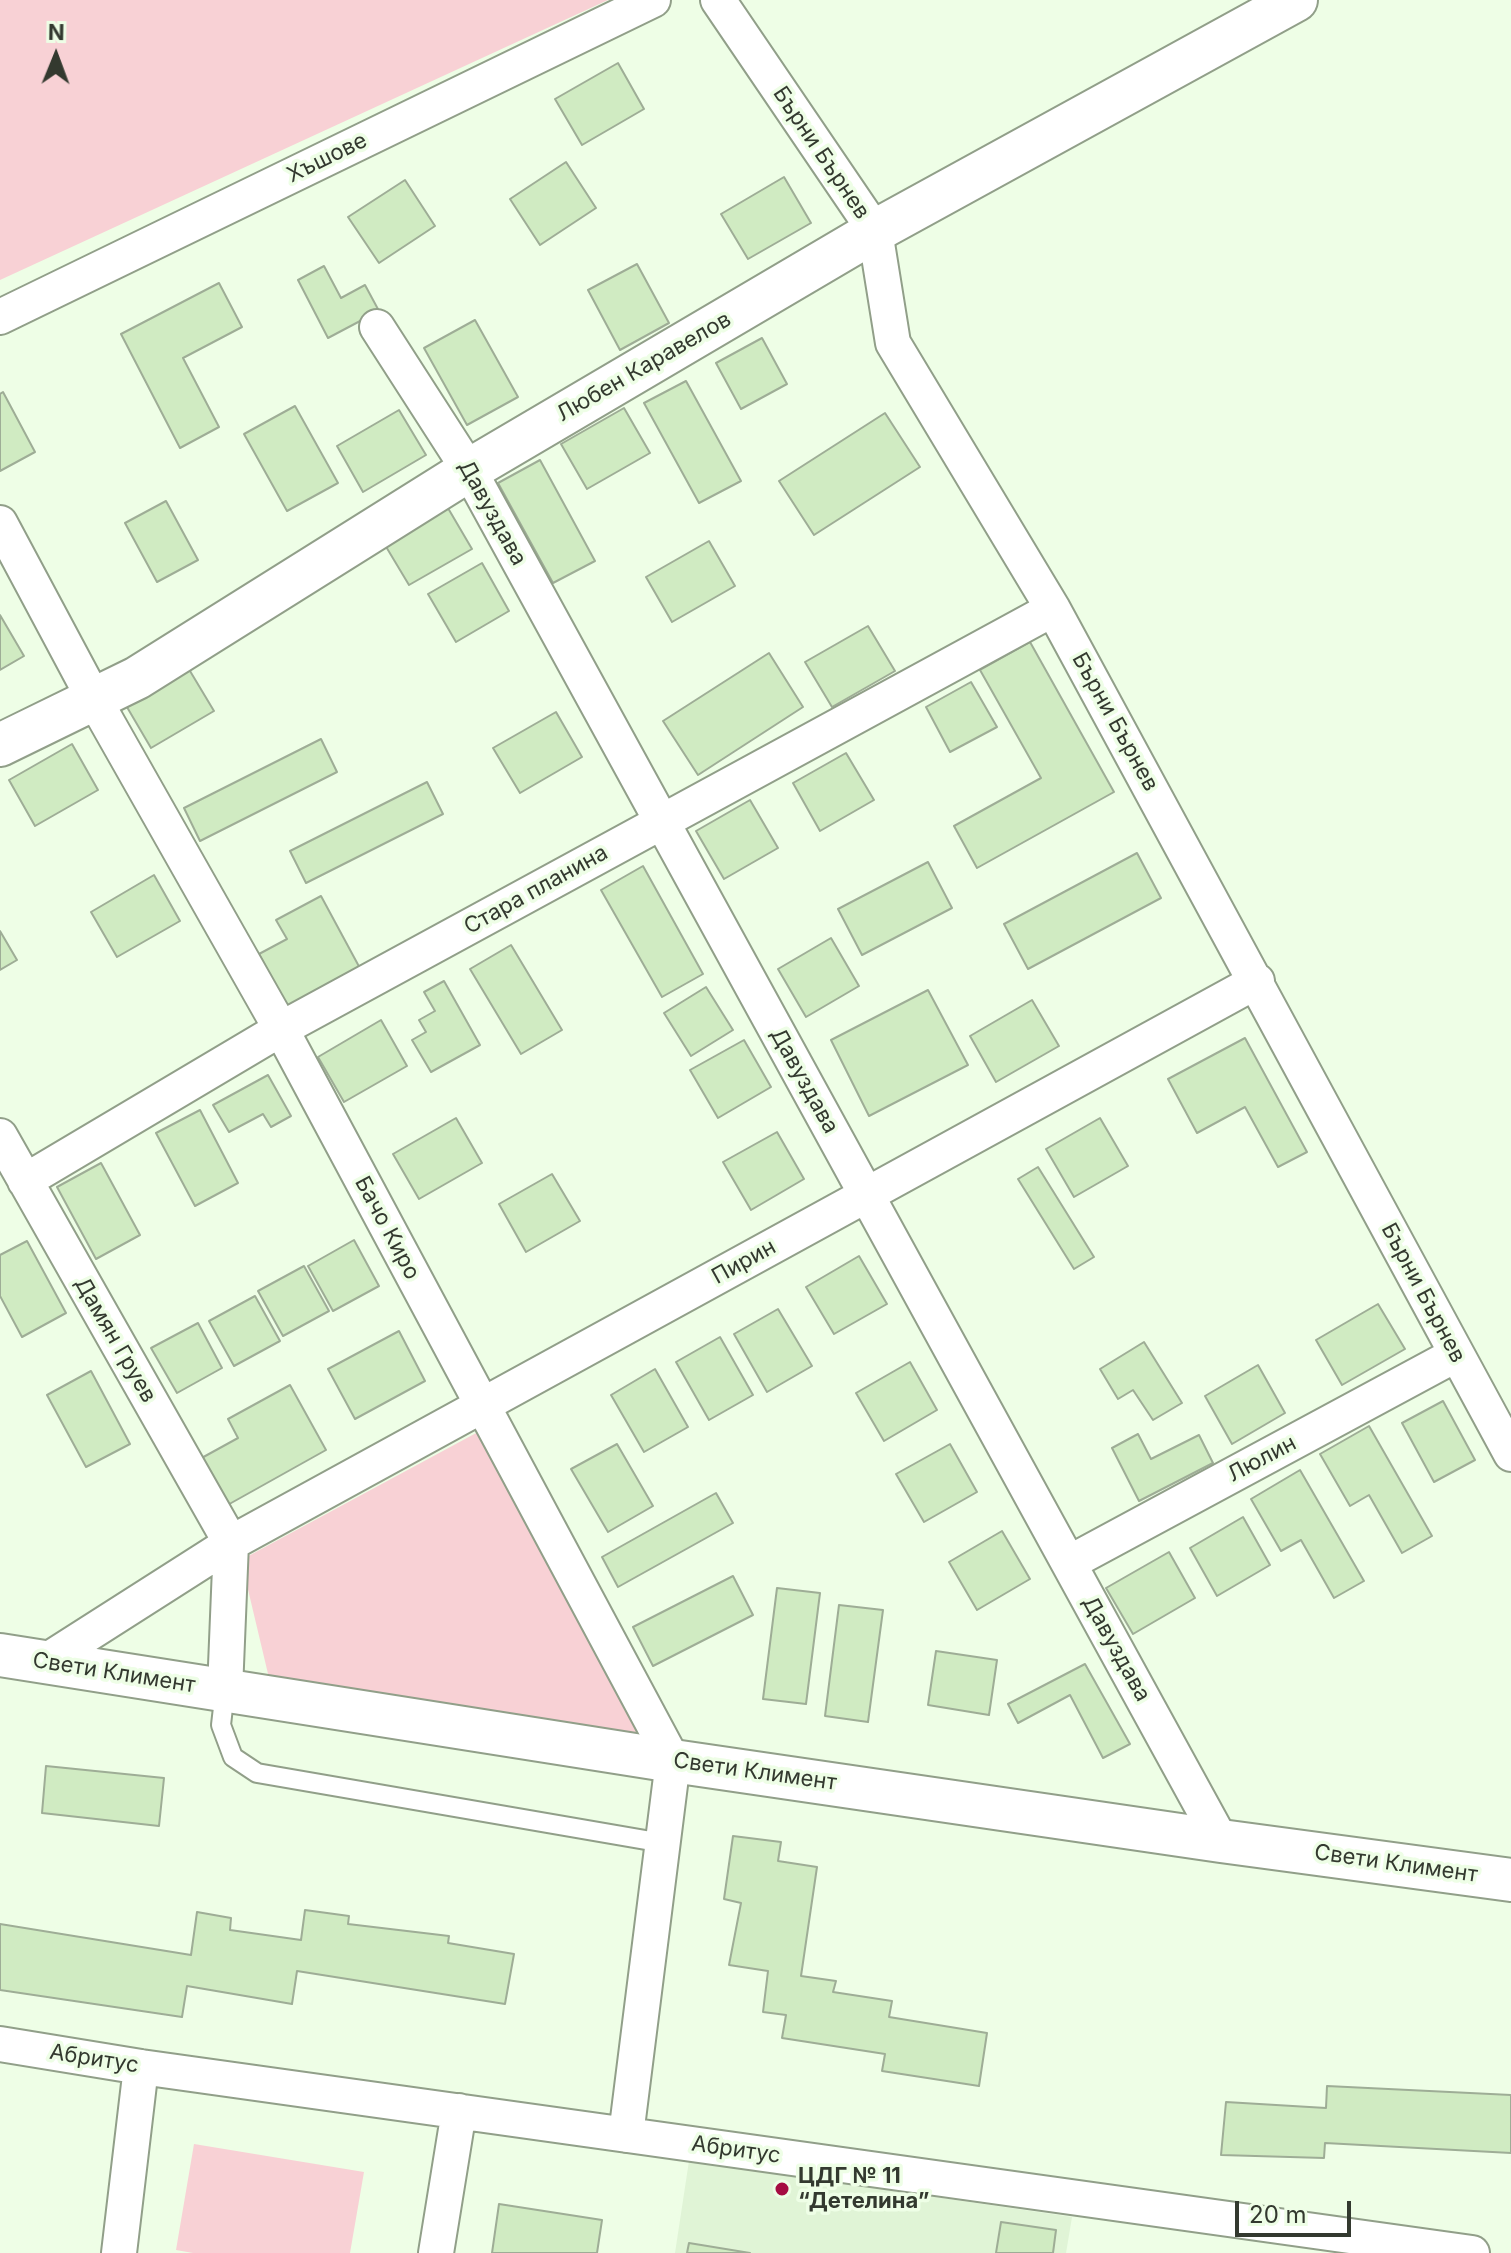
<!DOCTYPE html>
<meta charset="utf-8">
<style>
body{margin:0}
#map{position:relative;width:1511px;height:2253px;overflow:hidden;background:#eefee6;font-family:Inter,sans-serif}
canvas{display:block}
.north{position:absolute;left:16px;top:16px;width:80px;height:80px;-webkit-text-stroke:6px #eefee6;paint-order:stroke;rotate:1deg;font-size:22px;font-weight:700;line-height:32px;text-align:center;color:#33392f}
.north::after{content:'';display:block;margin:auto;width:28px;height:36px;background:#33392f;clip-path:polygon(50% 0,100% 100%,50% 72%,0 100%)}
.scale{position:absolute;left:1235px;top:2201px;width:116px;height:36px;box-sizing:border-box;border:4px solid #33392f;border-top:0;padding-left:10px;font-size:24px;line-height:28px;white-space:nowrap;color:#33392f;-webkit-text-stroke:6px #eefee6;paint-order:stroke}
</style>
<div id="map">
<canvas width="1511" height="2253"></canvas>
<div class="north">N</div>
<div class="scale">20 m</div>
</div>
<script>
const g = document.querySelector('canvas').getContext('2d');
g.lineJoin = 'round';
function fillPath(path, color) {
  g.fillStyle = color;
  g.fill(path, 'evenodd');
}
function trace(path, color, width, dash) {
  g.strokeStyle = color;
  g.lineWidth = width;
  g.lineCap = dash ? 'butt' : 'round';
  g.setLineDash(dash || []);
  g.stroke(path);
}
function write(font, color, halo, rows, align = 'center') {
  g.font = font + ' Inter,sans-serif';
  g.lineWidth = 7;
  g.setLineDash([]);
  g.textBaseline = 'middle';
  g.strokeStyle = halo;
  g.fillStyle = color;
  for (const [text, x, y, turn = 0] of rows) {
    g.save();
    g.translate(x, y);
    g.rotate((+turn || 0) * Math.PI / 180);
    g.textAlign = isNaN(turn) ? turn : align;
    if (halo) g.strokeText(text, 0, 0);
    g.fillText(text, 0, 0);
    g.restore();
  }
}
const built = new Path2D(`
 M689,2161l383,56 -6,36h-391z`);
const green = new Path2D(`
 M0,0h608l-608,280z
 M478,1432l162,307 -371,-61 -28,-118z
 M194,2144l170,28 -14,81h-157l-17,-3z`);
const building = new Path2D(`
 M618,63l26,46 -62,36 -27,-46z
 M566,162l30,46 -56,37 -30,-46z
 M784,177l27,46 -63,36 -27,-45z
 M405,180l30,46 -56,37 -31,-46z
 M637,264l32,59 -49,27 -32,-60z
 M324,266l17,32 24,-13 14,26 -51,27 -30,-58z
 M219,283l23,44 -59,31 36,69 -39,21 -59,-114z
 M475,320l43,77 -51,28 -43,-77z
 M762,338l25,46 -46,25 -25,-46z
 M686,381l55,100 -42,22 -55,-100z
 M3,392l32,60 -35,19v-77z
 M295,406l43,77 -51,28 -43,-77z
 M624,408l26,45 -63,36 -26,-45z
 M399,410l27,45 -63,37 -26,-46z
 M885,413l35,54 -106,68 -35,-54z
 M540,460l55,101 -42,22 -55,-100z
 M166,501l32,59 -41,22 -32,-59z
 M445,503l27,46 -63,36 -27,-45z
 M709,541l26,45 -63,36 -26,-45z
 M482,563l27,48 -53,31 -28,-48z
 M0,615l24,41 -24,14z
 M868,626l27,45 -63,36 -27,-45z
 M1030,642l84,150 -137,76 -23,-42 87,-48 -61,-108z
 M769,653l34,54 -105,68 -35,-54z
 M187,666l27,45 -63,37 -27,-46z
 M971,682l26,45 -47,25 -24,-45z
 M556,712l26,45 -62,36 -27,-45z
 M321,739l16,33 -137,69 -16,-33z
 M72,744l26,46 -63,36 -26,-46z
 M846,753l28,47 -54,31 -27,-48z
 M427,782l16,32 -137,69 -16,-32z
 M750,800l28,48 -54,31 -28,-48z
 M1137,853l24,45 -133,71 -24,-45z
 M928,862l24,46 -90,47 -24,-46z
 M643,866l60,108 -41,23 -61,-107z
 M154,875l26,46 -63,36 -26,-45z
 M321,896l41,76 -73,38 -30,-56 28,-15 -11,-19z
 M0,931l17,29 -17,10z
 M831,938l28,48 -53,31 -28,-48z
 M511,945l51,85 -41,24 -51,-85z
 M444,981l36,64 -49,27 -19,-32 14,-8 -7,-12 16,-9 -11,-19z
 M706,987l27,43 -42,26 -27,-43z
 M928,990l40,75 -99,51 -38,-76z
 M1032,1000l27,46 -63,36 -26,-46z
 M381,1020l26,46 -63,36 -26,-45z
 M1245,1038l62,114 -29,15 -33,-60 -48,26 -29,-54z
 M744,1040l27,47 -53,31 -28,-48z
 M268,1075l23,41 -20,11 -8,-13 -34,18 -16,-27z
 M200,1110l38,73 -43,23 -39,-73z
 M456,1118l26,45 -63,36 -26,-45z
 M1100,1118l28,48 -54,31 -28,-48z
 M777,1132l27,47 -53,31 -28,-48z
 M101,1163l39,72 -44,24 -39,-72z
 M1038,1167l56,90 -20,12 -56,-90z
 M552,1174l28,47 -54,31 -27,-48z
 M354,1240l25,46 -46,25 -25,-45z
 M27,1241l39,72 -44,24 -22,-41v-41z
 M859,1256l28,48 -53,30 -28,-47z
 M304,1266l25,45 -46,25 -25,-45z
 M255,1296l25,45 -46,25 -25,-45z
 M1378,1304l27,45 -63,36 -26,-45z
 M778,1309l34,57 -45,26 -33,-58z
 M198,1323l24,45 -45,25 -26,-45z
 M399,1331l26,50 -70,38 -27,-50z
 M720,1337l33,58 -44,25 -33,-58z
 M1144,1342l38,61 -29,17 -20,-30 -15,9 -18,-30z
 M910,1362l27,48 -53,31 -28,-48z
 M1258,1365l27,48 -53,31 -27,-48z
 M655,1369l33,58 -44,25 -33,-57z
 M91,1371l39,73 -44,23 -39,-72z
 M290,1385l36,65 -102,57 -26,-47 40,-22 -10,-19z
 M1443,1401l32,59 -41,22 -32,-59z
 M1369,1426l63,110 -30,17 -33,-58 -19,11 -30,-52z
 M1138,1434l13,25 48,-24 14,28 -74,38 -27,-53z
 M617,1444l36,62 -45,26 -37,-63z
 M950,1444l27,48 -53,30 -28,-48z
 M1300,1470l64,111 -30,17 -33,-58 -20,11 -30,-52z
 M716,1493l17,30 -115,64 -16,-30z
 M1243,1517l27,48 -53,31 -27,-48z
 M1002,1531l28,48 -53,31 -28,-48z
 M1169,1552l26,46 -62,36 -27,-46z
 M733,1576l20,39 -100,51 -20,-39z
 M777,1588l43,5 -14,111 -43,-5z
 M839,1605l44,5 -15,112 -43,-6z
 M936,1651l61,9 -8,55 -61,-10z
 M1085,1664l45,80 -27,14 -33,-63 -52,28 -10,-19z
 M46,1766l118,12 -5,48 -117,-13z
 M733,1836l48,6 -3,19 39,6 -16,109 35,5 -3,11 59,9 -3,16 98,16 -8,53 -97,-15 3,-17 -103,-16 4,-23 -23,-3 5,-41 -39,-6 12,-62 -17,-4z
 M305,1910l44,6 -1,8 101,12 -1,7 66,11 -9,50 -208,-33 -5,33 -105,-18 -5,31 -182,-27v-66l191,31 6,-43 34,6 -1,12 71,10z
 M1327,2086l184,9v58l-186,-10 -1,15 -103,-3 5,-53 100,6z
 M499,2204l103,16 -5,33h-105z
 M1001,2222l55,8 -3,23h-57z
 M689,2243l61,10h-63z`);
const service = new Path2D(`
 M225,1690l-4,35 12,32 24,16 406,70`);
const minor = new Path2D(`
 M718,0l157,231 18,112 160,266 458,845
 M0,317l653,-317
 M377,327l92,143 752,1371
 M0,523l94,176 187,330 392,732 -47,374
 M0,1136l231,407 1026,-562
 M25,1181l256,-152 772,-420
 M1069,1563l386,-208
 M46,1661l185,-118 -6,147
 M0,2044l141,23 1331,186
 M119,2253l22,-186
 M436,2253l23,-142`);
const tertiary = new Path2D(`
 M0,745l137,-67 332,-208 406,-239 421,-231
 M0,1655l673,106 548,80 290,39`);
const markers = [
 [782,2189,8,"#a50c42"]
];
const streetNames = [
 ["Бърни Бърнев",821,153,56],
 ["Хъшове",327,158,-26],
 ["Любен Каравелов",644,367,-30],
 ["Давуздава",492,513,61],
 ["Бърни Бърнев",1115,722,61],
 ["Стара планина",536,890,-29],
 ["Давуздава",804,1081,61],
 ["Бачо Киро",387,1228,62],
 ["Пирин",744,1262,-29],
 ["Бърни Бърнев",1423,1293,62],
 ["Дамян Груев",115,1340,60],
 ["Люлин",1262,1459,-28],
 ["Давуздава",1116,1649,61],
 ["Свети Климент",114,1673,9],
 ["Свети Климент",755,1772,8],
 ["Свети Климент",1396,1864,8],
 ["Абритус",94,2059,9],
 ["Абритус",736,2150,8]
];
const poiNames = [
 ["ЦДГ № 11",798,2176],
 ["“Детелина”",798,2201]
];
fillPath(built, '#e0f4d6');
fillPath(green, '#f8d1d5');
fillPath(building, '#d0ebc2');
trace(building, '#9ead96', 2);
trace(service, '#919f89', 22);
trace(minor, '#919f89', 38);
trace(tertiary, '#919f89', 46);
trace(service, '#fff', 18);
trace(minor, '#fff', 34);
trace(tertiary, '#fff', 42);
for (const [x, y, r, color] of markers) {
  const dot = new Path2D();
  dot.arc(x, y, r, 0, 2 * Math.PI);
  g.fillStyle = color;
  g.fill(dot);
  trace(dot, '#eefee6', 3);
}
write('22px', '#33392f', '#eefee6', streetNames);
write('bold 22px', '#33392f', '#eefee6', poiNames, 'left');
</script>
